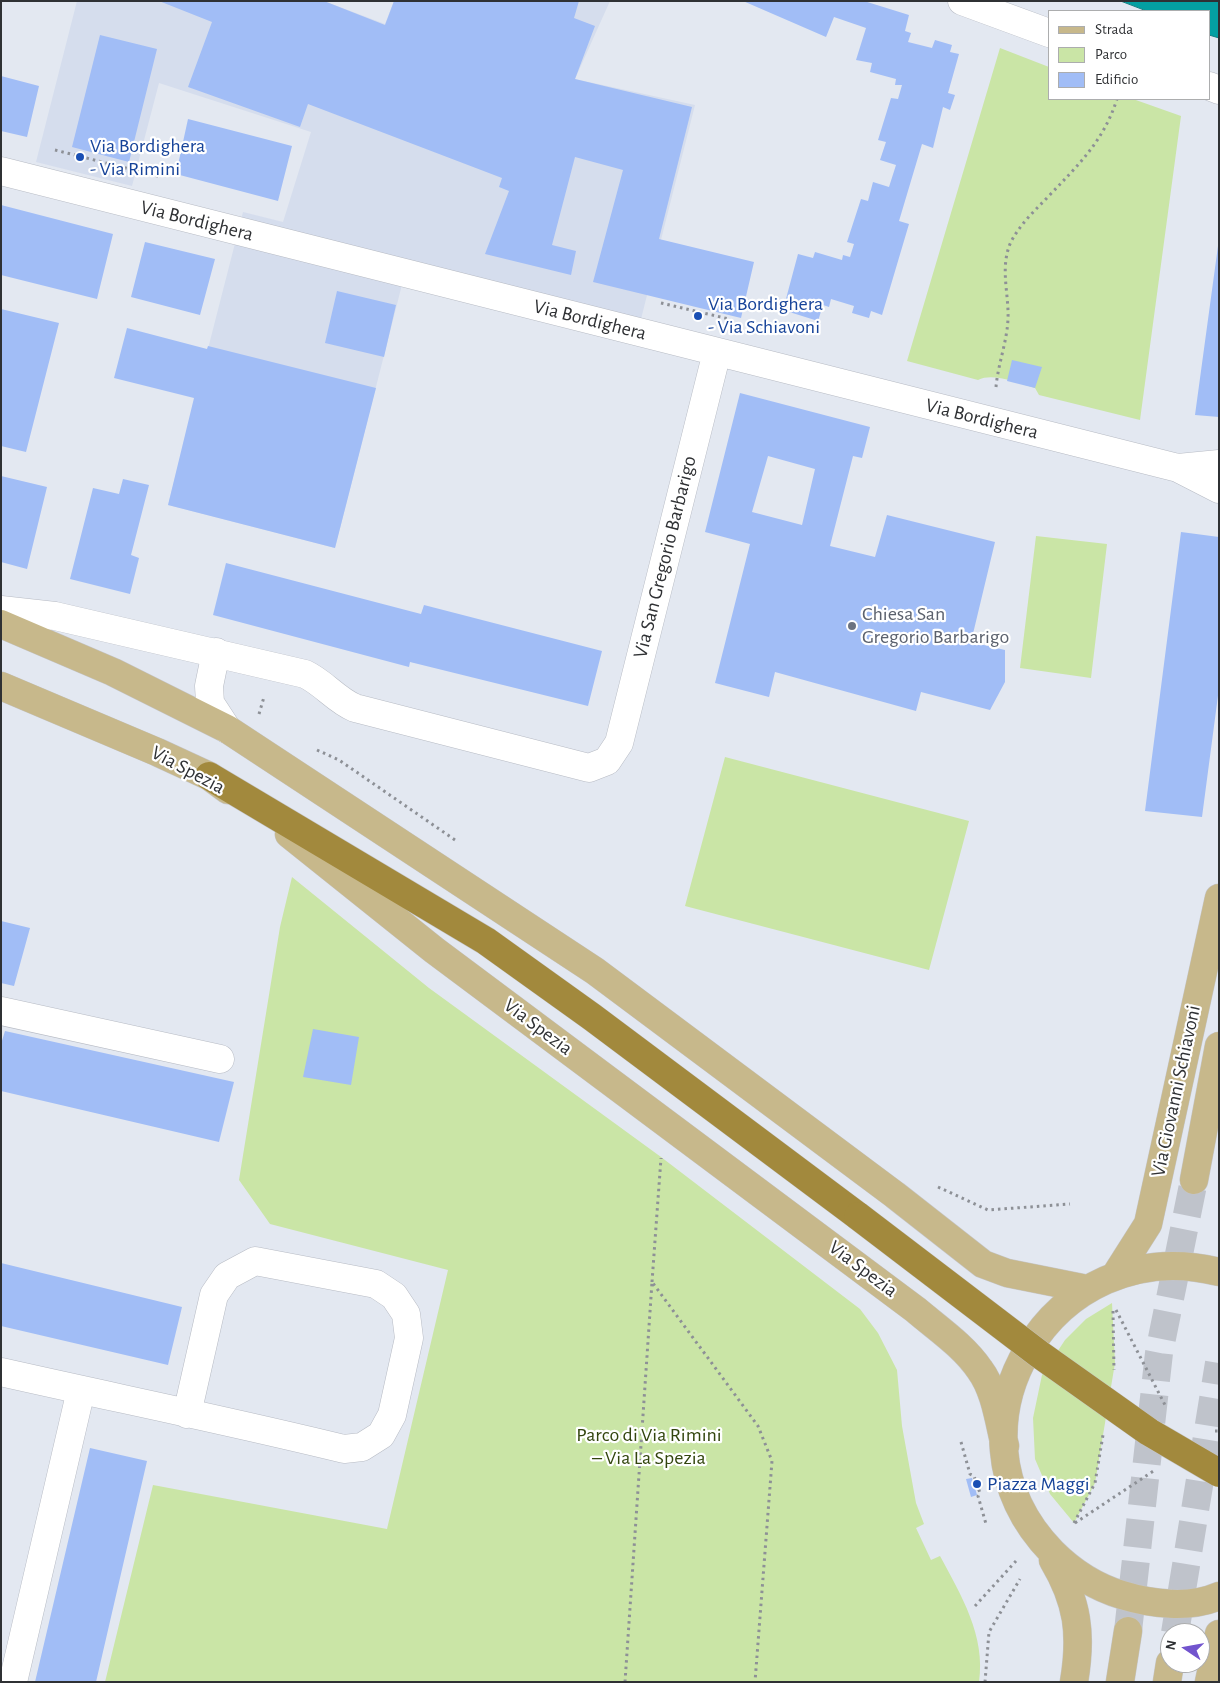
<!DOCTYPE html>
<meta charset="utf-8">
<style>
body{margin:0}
#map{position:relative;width:1220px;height:1683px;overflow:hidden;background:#e3e8f1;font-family:"Alegreya Sans",sans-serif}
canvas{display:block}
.frame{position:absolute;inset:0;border:2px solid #2f3134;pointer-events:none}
.legend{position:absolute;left:1048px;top:10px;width:162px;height:90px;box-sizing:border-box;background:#fff;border:1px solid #acadae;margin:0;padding:6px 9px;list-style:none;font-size:15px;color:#2f3134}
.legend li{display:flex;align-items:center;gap:10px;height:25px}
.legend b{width:25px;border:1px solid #acadae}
.north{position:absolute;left:1160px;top:1623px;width:50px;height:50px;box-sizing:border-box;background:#fff;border:1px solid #acadae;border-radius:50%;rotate:282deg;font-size:14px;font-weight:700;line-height:20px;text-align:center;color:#2f3134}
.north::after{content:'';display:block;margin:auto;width:18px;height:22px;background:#7254ce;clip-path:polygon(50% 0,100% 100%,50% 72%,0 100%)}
</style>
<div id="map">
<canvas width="1220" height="1683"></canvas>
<div class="frame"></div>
<ul class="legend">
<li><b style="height:6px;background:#c7b88b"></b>Strada</li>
<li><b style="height:14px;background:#cae5a6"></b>Parco</li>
<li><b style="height:14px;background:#a1bdf6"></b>Edificio</li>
</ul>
<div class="north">N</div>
</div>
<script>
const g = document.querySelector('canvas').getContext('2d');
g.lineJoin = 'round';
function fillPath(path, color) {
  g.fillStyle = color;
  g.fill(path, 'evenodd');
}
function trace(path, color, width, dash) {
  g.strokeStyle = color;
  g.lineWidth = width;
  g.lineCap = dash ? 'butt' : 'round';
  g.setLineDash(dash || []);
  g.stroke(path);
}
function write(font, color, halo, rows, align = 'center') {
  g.font = font + ' "Alegreya Sans",sans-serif';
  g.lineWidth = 4.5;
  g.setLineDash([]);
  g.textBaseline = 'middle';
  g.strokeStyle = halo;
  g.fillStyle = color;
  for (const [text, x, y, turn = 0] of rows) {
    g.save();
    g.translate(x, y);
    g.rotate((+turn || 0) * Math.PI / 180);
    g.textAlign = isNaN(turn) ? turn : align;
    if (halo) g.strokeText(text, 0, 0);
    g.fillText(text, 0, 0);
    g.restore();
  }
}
const built = new Path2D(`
 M77,1h247l61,23 9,-23h216l-35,78 120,26 -55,218 -232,-62 -73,287 -167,-43 75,-293 40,10 28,-90 -152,-49 -27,103 -96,-24z`);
const green = new Path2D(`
 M1000,48l49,19v32h84l48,17 -41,304 -101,-25 -4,-7c-16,-4 -41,-16 -57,-8l-71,-19z
 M1036,536l71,8 -16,134 -71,-10z
 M725,757l244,64 -40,149 -244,-64z
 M292,877l137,111 232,169 199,152 18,24 19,37 5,56 14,77 8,21 -8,4 15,32 9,-4c21,39 46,80 39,126h-874l48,-197 234,44 61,-259 -178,-46 -31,-44 41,-253z
 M1112,1303l3,60 -20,120 -21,40 -24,-29 -15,-35 -2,-41 9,-43 23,-35 21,-21z`);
const water = new Path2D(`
 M1121,1h98v37l-10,-3v-24h-62z`);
const building = new Path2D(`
 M159,1h165l61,24 9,-24h185l-5,17 21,8 -20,53 117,28 -33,132 95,23 -13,56 -148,-36 30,-112 -48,-13 -23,88 24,6 -5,24 -86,-21 24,-63 -10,-4 3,-9 -194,-74 -8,23 -112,-40 24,-65z
 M743,1h121l45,14 -4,16 6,2 -3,9 24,6 3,-8 17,5 -2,7 9,2 -11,39 7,2 -5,15 -7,-3 -10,41 -11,-4 -23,77 10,3 -27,91 -11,-4 -2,7 -17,-5 2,-7 -23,-7 -2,8 -6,-2 -5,16 -35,-11 15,-56 15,4 2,-6 27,8 1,-5 7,2 4,-13 -7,-2 14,-43 7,2 5,-19 16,5 7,-22 -16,-5 6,-18 -8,-2 13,-42 7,1 4,-14h-7l1,-6 -26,-7 2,-9 -16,-3 10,-32 -32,-11 -8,20z
 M100,35l57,14 -28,113 -57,-15z
 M1,76l38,10 -12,51 -26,-6z
 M188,119l104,27 -14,55 -102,-27z
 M1,205l112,29 -16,65 -96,-24z
 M145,242l70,17 -15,56 -69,-18z
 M1218,246h1v171l-24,-2z
 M337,291l59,14 -12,52 -59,-14z
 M1,309l58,14 -33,129 -25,-6z
 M127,328l80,21 1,-3 168,42 -41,160 -167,-43 26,-107 -80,-20z
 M1012,360l30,7 -7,21 -28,-7z
 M740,393l130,34 -8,31 -9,-2 -23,90 45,11 12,-42 108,27 -24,100 34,8v32l-15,28 -69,-18 -5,19 -141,-39 -6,25 -54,-14 35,-139 -45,-12zM768,456l47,13 -13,56 -50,-13z
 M1,476l46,11 -20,82 -26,-7z
 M123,479l26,6 -18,70 8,3 -9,36 -60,-15 23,-91 26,6z
 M1181,532l38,5v151l-17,129 -57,-6z
 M226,563l195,51 3,-9 178,46 -14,55 -178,-44 -1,5 -196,-52z
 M1,921l29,7 -16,58 -13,-3z
 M313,1029l46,8 -8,48 -48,-8z
 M5,1031l229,51 -15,60 -218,-51v-47z
 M1,1263l181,44 -14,58 -167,-39z
 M90,1448l57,13 -51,221h-61z
 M972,1478l5,17 -6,2 -5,-18z`);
const majorTunnel = new Path2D(`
 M1128,1631l31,-278 35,-173
 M1175,1633l44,-270`);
const path = new Path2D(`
 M55,150l106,27
 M661,303l68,16
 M996,387c2,-23 11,-45 12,-68 1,-25 -8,-50 2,-75 8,-17 22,-31 35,-44 31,-33 58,-57 72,-101
 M259,714l5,-17
 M317,750l22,10 119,82
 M938,1187l50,23 82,-6
 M652,1282l9,-124
 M1116,1310l49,95
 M1113,1311l1,59
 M1215,1431h4
 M961,1442l9,32 4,2 6,17 -2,3 8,28
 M1074,1523l21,-40 8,-48
 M1075,1523l80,-53
 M975,1606l41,-45
 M625,1682l27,-400 106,144 14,35 -17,221
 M985,1682l4,-50 31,-53`);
const minor = new Path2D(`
 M962,1l87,32
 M1209,86l10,4
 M1,171l1177,297 41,21
 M1178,468l41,-4
 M1,610l54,6 250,58c19,9 31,26 50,34l234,60 18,-7 12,-18 98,-391
 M216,652l-7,34 1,17 17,26
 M1,1011l219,48
 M1,1372c115,26 229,49 343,77l18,-2 19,-12 11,-20 17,-77 -3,-24 -12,-18 -18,-12 -121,-23 -28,15 -13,19 -27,119
 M13,1682l68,-292`);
const major = new Path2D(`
 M1,624l112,48 114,57 368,242 300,224 88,69 24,9 80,16
 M1,686l156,66 52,24 19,14
 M289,834l145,116 482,360c21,18 48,36 64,60 15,20 19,52 25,76
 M1194,1180l25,-134
 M1219,1272c-167,-43 -287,157 -167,280 20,20 43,35 70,43 29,9 68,14 97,1
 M1115,1276l33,-52 71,-326
 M1053,1560c25,42 29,74 21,122
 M1120,1682l8,-51
 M1167,1682l3,-19
 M1209,1682l10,-48`);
const highway = new Path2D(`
 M209,776l277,165 106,76 266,199`);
const highwayBridge = new Path2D(`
 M858,1216l181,138 110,78 70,41`);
const markers = [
 [80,157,5,"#1a4fb4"],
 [698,316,5,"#1a4fb4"],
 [852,626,5,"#6b7280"],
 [977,1484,5,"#1a4fb4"]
];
const transitNames = [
 ["Via Bordighera",90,146],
 ["- Via Rimini",90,169],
 ["Via Bordighera",708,304],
 ["- Via Schiavoni",708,327],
 ["Piazza Maggi",987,1484]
];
const streetNames = [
 ["Via Bordighera",197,221,14],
 ["Via Bordighera",590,320,14],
 ["Via Bordighera",982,419,14],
 ["Via San Gregorio Barbarigo",665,557,-76],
 ["Via Spezia",188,770,28],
 ["Via Spezia",538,1027,37],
 ["Via Giovanni Schiavoni",1176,1091,-78],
 ["Via Spezia",863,1269,37]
];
const worshipNames = [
 ["Chiesa San",862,614],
 ["Gregorio Barbarigo",862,637]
];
const parkNames = [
 ["Parco di Via Rimini",649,1435],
 ["– Via La Spezia",649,1458]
];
fillPath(built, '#d5dded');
fillPath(green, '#cae5a6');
fillPath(water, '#04a0a2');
trace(water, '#117f81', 1);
fillPath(building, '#a1bdf6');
trace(majorTunnel, '#bfc3cb', 28, [28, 14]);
trace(minor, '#b7bbc4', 29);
trace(major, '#c5c5c6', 29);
trace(highway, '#c5c5c6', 29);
trace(path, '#8d9096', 3, [2.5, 4]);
trace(minor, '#fff', 28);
trace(major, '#c7b88b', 28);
trace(highway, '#a2893d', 28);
trace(highwayBridge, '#c5c5c6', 29, []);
trace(highwayBridge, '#a2893d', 28);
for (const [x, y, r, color] of markers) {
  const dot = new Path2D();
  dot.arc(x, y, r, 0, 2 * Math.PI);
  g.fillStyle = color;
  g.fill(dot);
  trace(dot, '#fff', 2);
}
write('20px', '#164399', '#fff', transitNames, 'left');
write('20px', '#2f3134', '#fff', streetNames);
write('20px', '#5b616d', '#fff', worshipNames, 'left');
write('20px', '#32450d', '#fff', parkNames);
</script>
